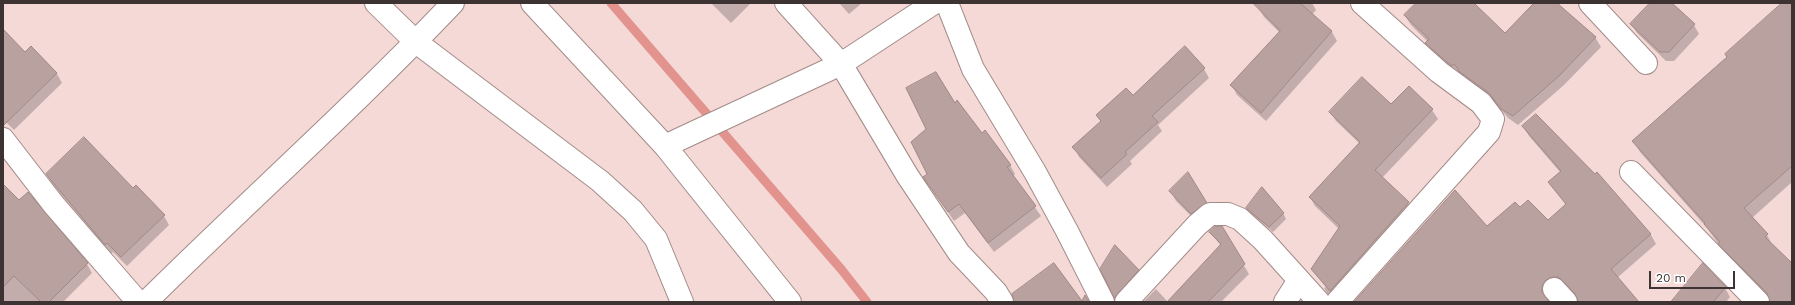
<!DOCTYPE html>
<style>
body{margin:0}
#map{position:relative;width:1795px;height:305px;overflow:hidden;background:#f4d9d7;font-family:"Work Sans",sans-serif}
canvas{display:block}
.frame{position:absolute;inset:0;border:4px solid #3d3332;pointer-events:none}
.scale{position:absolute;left:1649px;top:271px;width:86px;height:18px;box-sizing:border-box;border:2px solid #3d3332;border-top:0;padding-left:5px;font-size:12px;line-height:14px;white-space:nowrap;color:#3d3332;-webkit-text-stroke:3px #fff;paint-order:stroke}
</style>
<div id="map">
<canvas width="1795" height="305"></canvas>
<div class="frame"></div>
<div class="scale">20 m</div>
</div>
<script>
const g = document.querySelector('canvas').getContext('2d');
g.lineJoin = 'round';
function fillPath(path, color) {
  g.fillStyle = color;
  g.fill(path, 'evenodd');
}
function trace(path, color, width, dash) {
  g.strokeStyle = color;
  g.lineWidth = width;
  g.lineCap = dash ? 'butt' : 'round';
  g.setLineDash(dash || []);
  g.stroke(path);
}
const shadow = new Path2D(`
 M711,3h40l-20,20z
 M839,3h23l-13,11z
 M1263,3h49l4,7 -4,5 20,17 5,9 -71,80 -29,-26 -5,-10 48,-52 -16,-16 -6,-10z
 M1417,3h55l33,32 31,-32h21l38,34 6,10 -37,38 -46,40 -10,-7 -13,-16 -28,-21 -8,-8 -1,2 -26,-23 -5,-9 1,-1 -17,-17 -6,-9z
 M1651,3h19l24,22 5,9 -25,27h-8l-29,-28 -6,-9z
 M1792,13v169l-40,36 15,17 6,11 19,19v37h-21l-45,-47 -19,-27 -67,-76 -6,-11z
 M3,30l22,23 6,-6 26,27 5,9 -48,47 -11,-11z
 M1204,69l5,9 -51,47 4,6 -32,30 2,3 -25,23 -28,-30 -5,-10 27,-25 -4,-7 35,-19z
 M955,104l55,61 5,9 -2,2 28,40 -47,36 -29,-39 -11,8 -24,-35 -2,-12z
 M1391,106l41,4 6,9 -56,59 26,25 6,9 -84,86 -6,-10 2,-1 -14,-18 27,-40 -24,-23 -5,-9 50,-53 -24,-23 -6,-9z
 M1523,126l72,50 2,-3 54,62 5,9 -39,34 21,24h-59l-9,-12 -23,5 1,7h-193l165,-93 28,12 18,-16 -16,-23 10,-10 -31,-36z
 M47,174l86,15 31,27 5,9 -42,41 -14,-14 -2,2 -59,-70z
 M3,185l84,79 5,9 -29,29h-60z
 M1171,192l35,11 5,9 -14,10 -21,-21z
 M1247,208l36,5 3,6 -13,13 -23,-19z
 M1221,228l28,46 -28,28h-52l52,-56 -11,-14z
 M1102,269l36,1 5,10 -25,22z
 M1725,288l5,9 -4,5h-53z
 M1156,289l12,13h-25z`);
const stream = new Path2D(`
 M611,3l230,266 26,33`);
const building = new Path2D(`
 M1253,3h47l32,28 -71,82 -31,-28 50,-54z
 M1416,3h58l31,30 29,-30h23l39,34 -37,39 -46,40 -12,-7 -12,-16 -29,-21 -6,-8 -2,2 -5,-4 -22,-19 4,-4 -25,-24z
 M1650,3h22l23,21 -26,28h-9l-30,-28z
 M1782,3h10v163l-48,42 24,26 -3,3 27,26v39h-22l-3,-9 -49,-49 2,-2 -16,-18 1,-1 -73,-82 95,-84 -2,-3z
 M3,29l22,23 6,-6 26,27 -54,53z
 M1185,46l20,22 -53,48 6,6 -33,30 2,2 -26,24 -29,-31 29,-26 -5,-6 30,-27 7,7z
 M936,72l19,31 2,-3 25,33 3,-3 26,35 -4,2 29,39 -48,37 -29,-39 -11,8 -25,-35 4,-3 -16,-32 15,-13 -20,-41z
 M1362,77l29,27 18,-18 24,23 -58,61 34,32 -79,89 -19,-22 29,-43 -31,-29 51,-55 -31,-30z
 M1536,114l59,60 2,-2 54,62 -40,35 28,33h-61l-3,-8 -12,-13 -5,-4h-6l-6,3 -4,6v6l7,10h-195l101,-112 32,36 28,-24 5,5 8,-7 20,20 18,-16 -18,-22 13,-11 -39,-45z
 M84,137l49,51 3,-3 29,30 -44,42 -14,-14 -2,2 -59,-71z
 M1188,172l19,31 -16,11 -22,-23z
 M3,184l16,16 9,-8 60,71 -39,39h-8l-27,-26 -11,11z
 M1262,187l22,26 -15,14 -23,-19z
 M1215,226h7l23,38 -37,38h-41l54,-58 -12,-12z
 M1115,245l24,25 -25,28 -14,-29z
 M1054,263l28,38 3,-6 4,7h-75l-2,-8z
 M1703,263l23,24 -13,15h-42z`);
const minor = new Path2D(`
 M376,3l40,39 184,139 33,30 23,28 26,63
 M532,3l133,143 125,156
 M786,3l55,61 66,111 52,78 37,39 6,10
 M947,3l26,66 62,103 32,59 36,71
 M1590,3l56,60
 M3,139l51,66 84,97
 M665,146l176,-82 93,-61
 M1631,172l127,130
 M1554,289l12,13
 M146,302c102,-101 209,-196 307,-299
 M1126,302l71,-77 13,-11h18l12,5 23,21 56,62
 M1285,302l14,-22
 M1337,302l152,-170 4,-13 -12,-16 -42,-31 -77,-69`);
fillPath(shadow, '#0003');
trace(stream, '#e3938d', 9);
fillPath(building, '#b9a19f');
trace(building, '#a08886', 1);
trace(minor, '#a38b88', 24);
trace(minor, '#fff', 22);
</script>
